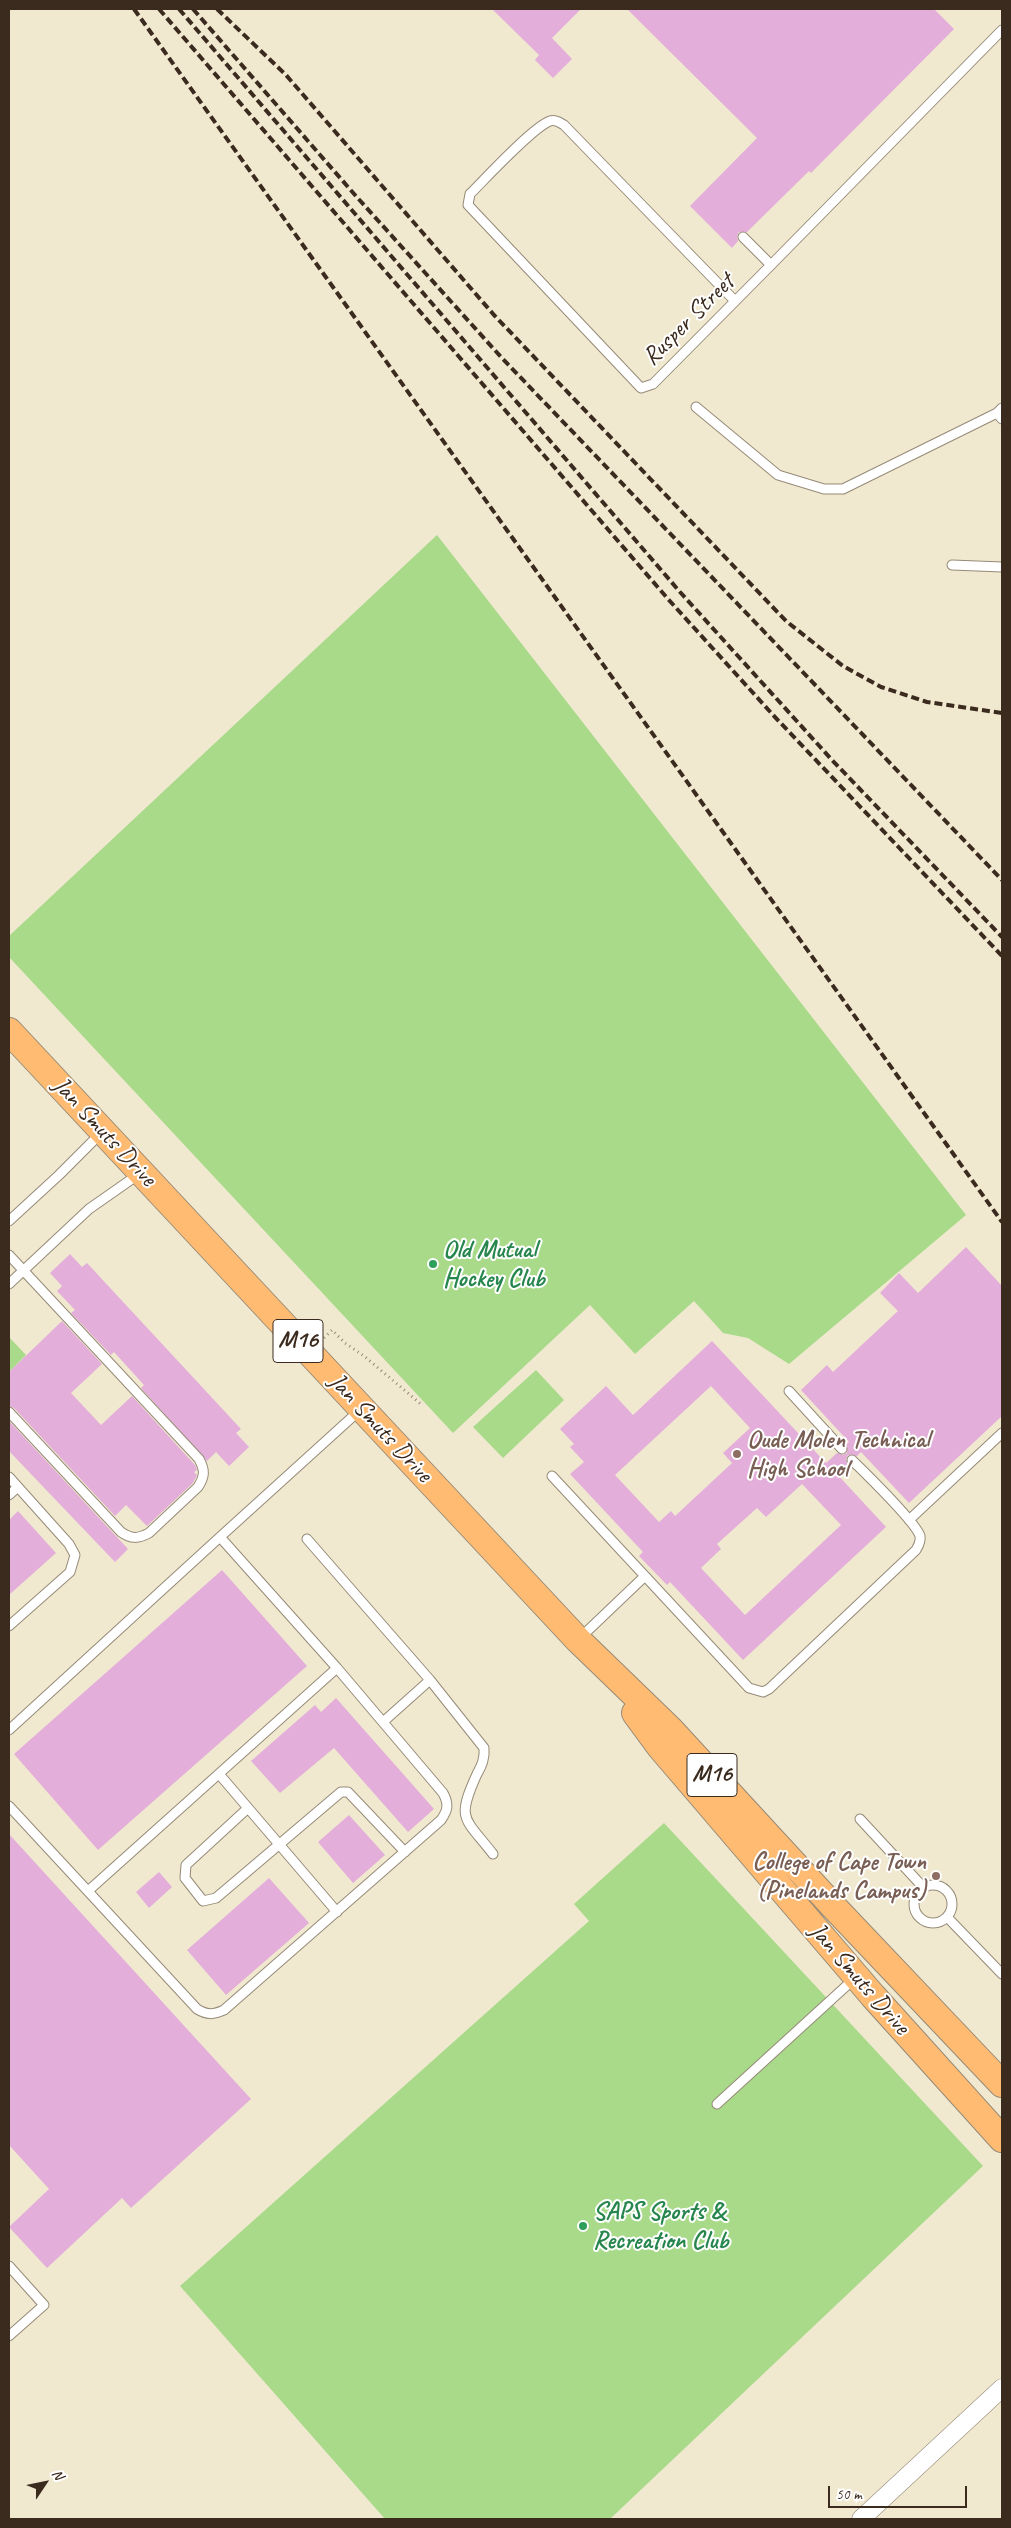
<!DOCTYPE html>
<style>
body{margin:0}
#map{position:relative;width:1011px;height:2528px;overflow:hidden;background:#f0e9d0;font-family:Caveat,sans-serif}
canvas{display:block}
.frame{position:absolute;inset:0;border:10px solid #3b2a1e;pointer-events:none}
.north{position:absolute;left:20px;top:2458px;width:50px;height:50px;-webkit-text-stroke:4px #fff;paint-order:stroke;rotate:56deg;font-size:14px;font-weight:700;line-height:20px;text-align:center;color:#3b2a1e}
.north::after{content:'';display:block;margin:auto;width:18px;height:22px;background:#3b2a1e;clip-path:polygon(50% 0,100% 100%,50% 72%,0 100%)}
.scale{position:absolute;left:828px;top:2486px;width:139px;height:22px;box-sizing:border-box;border:2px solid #3b2a1e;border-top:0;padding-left:6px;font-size:15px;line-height:18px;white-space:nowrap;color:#3b2a1e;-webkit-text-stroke:4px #fff;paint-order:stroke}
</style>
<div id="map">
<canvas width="1011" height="2528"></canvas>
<div class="frame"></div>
<div class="north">N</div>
<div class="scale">50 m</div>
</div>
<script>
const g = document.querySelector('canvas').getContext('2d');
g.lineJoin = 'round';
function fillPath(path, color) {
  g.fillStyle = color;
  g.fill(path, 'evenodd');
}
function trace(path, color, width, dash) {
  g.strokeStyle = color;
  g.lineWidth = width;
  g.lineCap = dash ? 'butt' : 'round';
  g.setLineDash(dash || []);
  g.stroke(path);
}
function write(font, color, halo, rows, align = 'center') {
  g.font = font + ' Caveat,sans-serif';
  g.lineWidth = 4;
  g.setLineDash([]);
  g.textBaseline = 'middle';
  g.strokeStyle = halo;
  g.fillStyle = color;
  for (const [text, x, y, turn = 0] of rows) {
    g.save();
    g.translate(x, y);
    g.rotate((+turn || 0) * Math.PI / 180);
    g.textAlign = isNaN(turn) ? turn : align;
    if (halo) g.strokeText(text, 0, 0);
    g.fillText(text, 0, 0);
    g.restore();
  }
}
const green = new Path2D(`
 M437,535l529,680 -177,149 -41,-26 -25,-5 -29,-32 -59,53 -45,-49 -137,128 -444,-476v-21z
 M9,1337l17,18 -17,17z
 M536,1370l28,30 -61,58 -30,-31z
 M664,1823l319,343 -373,353h-225l-205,-233 409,-365 -15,-17z`);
const building = new Path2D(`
 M492,9h89l-29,29 20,21 -19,19 -18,-18 4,-5z
 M627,9h307l20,20 -143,144 -2,-2 -62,61h-8l-2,4 1,5 -6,7 -42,-42 67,-68z
 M966,1247l36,39v130l-93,87 -48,-51 -4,4 -9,-1 -2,4 2,5 -11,10 49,53 -143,133 -73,-78 -3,3 -28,-29 4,-4 -73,-78 14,-12 -14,-15 4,-3 -14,-15 46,-43 27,29 79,-74 114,122 11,-10 6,2 4,-2 -1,-9 3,-2 -48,-52 26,-25 6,7 65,-61 -18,-18 19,-20 19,20zM711,1386l39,42 -27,25 9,10 -57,53 -4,-5 -12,11 -44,-47zM802,1484l39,41 -96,90 -44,-47 20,-19 -4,-5 40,-36 9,9z
 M70,1254l12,13 5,-4 154,166 -5,4 13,14 -20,19 -13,-14 -9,9 -66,-73 3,-3 -30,-33 -3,3 -40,-42 4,-3 -18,-19 5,-5 -12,-13z
 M62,1321l40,43 -31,29 30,32 31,-29 63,69 2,5 -3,2 3,3 -4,8 -46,43 -21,-21 -11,11 -101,-108 -5,-2v-34z
 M9,1421l119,128 -13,13 -106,-111z
 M18,1511l38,42 -47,42v-75z
 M222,1570l85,96 -209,184 -84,-96z
 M336,1698l98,111 -26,23 -74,-84 -54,45 -29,-32 64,-56 6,7z
 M349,1815l36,40 -32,28 -35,-41z
 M9,1834l242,265 -120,109 -9,-10 -75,70 -38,-41 40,-38 -40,-44z
 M159,1872l13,15 -23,21 -13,-16z
 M269,1878l40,45 -83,72 -39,-45z`);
const path = new Path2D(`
 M324,1338l8,-8 13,13 19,13 58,49`);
const lane = new Path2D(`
 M743,237l28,28
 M735,301l-171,-176c-4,-2 -8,-6 -14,-4 -17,6 -64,57 -80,73l-2,11 173,183 12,-4 118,-119 231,-235
 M696,407l82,68 46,14h19l154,-76
 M1002,408l-5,5 5,6
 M952,565l50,2
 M9,1221l50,-46 42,-42
 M9,1255l190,204c6,11 6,17 -1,28l-49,46c-11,6 -18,6 -28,-1l-112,-120
 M9,1284l80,-75 50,-35
 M789,1391l53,58
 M552,1476l197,212 14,4 6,-3 147,-139c3,-5 5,-9 4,-14 -5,-15 -54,-62 -68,-76
 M9,1477l60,67 6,11 -5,17 -61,54
 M9,1495l9,-8
 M909,1520l93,-87
 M220,1537l140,-127
 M307,1539l123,141 -47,42
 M580,1638l65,-62
 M430,1680l54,68c1,10 -2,17 -7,26 -21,46 -13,43 16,80
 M9,1730l211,-193 117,131 106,125c6,11 5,17 -2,27l-217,190c-11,5 -17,5 -27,-1l-188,-203
 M219,1774l118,138
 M248,1808l-62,57 -1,13 18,23 13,-3 125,-106h7l57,60
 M860,1819l63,68
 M914 1904a19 19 0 1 1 38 0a19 19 0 1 1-38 0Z
 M88,1891l249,-223
 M947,1917l55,57
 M717,2104l138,-126
 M9,2266l35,39 -35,31`);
const street = new Path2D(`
 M861,2519l141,-131`);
const primary = new Path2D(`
 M9,1031l569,609 92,89 162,176 170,179
 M635,1713l25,34 213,249 129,143`);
const rail = new Path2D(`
 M134,9l868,1213
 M159,9l509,590 106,117 228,240
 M179,9l501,583 152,168 170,177
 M193,9l162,186 146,162 501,523
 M217,9l69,66 208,240 292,306 57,45 38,21 46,15 75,11`);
const markers = [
 [433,1264,5,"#2e9e5b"],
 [737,1454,5,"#8d6e63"],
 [936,1876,5,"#8d6e63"],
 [583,2226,5,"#2e9e5b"]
];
const shields = [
 [298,1341,50],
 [712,1775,50]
];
const shieldNames = [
 ["M16",298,1341],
 ["M16",712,1775]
];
const streetNames = [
 ["Rusper Street",689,320,-45],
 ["Jan Smuts Drive",104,1132,47],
 ["Jan Smuts Drive",380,1428,47],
 ["Jan Smuts Drive",859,1979,49]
];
const leisureNames = [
 ["Old Mutual",443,1250],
 ["Hockey Club",443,1279],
 ["SAPS Sports &",593,2212],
 ["Recreation Club",593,2241]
];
const educationNames = [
 ["Oude Molen Technical",747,1440],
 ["High School",747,1469],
 ["College of Cape Town",926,1862,"right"],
 ["(Pinelands Campus)",926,1891,"right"]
];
fillPath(green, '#a8da8a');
fillPath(building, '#e3aed9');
trace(lane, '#968a77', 11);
trace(street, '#968a77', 19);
trace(primary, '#968a77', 28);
trace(path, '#968a77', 3, [1, 4]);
trace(lane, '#fff', 9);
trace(street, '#fff', 18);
trace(primary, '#ffbb71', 26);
trace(rail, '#3b2a1e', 4, [8, 4]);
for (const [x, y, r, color] of markers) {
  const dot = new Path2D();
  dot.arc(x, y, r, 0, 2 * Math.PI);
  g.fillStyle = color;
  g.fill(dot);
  trace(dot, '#fff', 2);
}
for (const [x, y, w] of shields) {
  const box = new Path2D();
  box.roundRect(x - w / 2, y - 21.5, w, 43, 4);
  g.fillStyle = '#fff';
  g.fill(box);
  trace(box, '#3b2a1e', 1);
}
write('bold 24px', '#3b2a1e', null, shieldNames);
write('25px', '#3b2a1e', '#fff', streetNames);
write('bold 25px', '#27864d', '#fff', leisureNames, 'left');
write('bold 25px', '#785e54', '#fff', educationNames, 'left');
</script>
